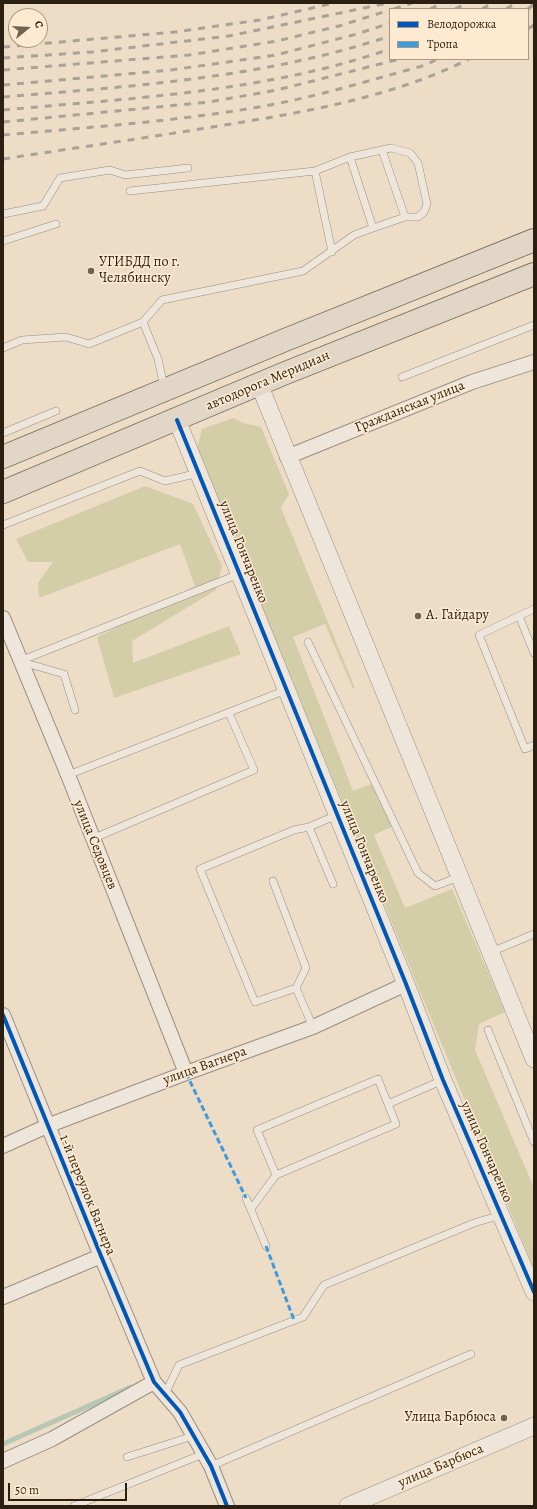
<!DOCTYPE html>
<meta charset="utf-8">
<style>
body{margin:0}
#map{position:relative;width:537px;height:1509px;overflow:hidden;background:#edddc7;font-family:Alegreya,serif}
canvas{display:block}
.frame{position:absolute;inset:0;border:4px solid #2b1f11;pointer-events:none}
.legend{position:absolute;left:389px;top:8px;width:140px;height:52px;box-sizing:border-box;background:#fdead1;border:1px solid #a99984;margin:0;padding:5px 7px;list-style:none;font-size:12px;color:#2b1f11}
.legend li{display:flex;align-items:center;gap:8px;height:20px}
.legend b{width:20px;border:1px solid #a99984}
.north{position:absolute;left:8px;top:8px;width:40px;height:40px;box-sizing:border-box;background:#fdead1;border:1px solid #a99984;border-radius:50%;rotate:72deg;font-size:11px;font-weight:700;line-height:16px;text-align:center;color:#2b1f11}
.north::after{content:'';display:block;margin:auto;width:14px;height:18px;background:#6f6251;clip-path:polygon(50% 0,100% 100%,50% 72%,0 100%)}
.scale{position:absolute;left:8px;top:1483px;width:119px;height:18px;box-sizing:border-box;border:2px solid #2b1f11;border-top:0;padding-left:5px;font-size:12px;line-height:14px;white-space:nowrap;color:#2b1f11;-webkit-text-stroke:3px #fdead1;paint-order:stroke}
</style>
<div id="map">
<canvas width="537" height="1509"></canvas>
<div class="frame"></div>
<ul class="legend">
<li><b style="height:5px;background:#0057b8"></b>Велодорожка</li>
<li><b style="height:5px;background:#3d9bde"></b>Тропа</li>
</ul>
<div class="north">С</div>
<div class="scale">50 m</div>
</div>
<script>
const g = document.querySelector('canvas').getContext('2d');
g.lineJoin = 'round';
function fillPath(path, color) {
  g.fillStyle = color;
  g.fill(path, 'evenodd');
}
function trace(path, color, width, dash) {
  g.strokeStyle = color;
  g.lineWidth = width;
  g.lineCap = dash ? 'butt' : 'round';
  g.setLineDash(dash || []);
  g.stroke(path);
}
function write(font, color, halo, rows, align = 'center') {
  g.font = font + ' Alegreya,serif';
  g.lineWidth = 3;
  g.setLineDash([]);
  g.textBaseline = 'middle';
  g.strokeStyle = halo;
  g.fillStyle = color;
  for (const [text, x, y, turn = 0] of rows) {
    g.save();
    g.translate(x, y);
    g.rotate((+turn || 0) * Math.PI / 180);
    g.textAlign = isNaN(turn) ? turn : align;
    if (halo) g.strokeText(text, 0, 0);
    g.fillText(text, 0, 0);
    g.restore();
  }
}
const green = new Path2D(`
 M233,418l10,5 18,4 28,67 -8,14 74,180 -2,1 -28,-65 -32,13 60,154 21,-8 18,44 -18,8 31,73 47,-19 53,123 -26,12 -4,26 59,138v81l-337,-821 5,-19z
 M145,486l48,18 29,62 -6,24 -84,51 1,22 96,-37 12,28 -127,44 -17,-61 98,-51 -15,-42 -141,54 -1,-15 15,-21h-25l-12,-23z`);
const stream = new Path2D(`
 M3,1444l128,-57`);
const service = new Path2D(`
 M382,150l23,67
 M350,157l41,-9 19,5 8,10 9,41 -3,8 -6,5h-13l-32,11
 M130,191l185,-20
 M3,214l40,-8 17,-28 50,-8 15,5 63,-7
 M3,241l53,-17
 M143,322l15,37 6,28
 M3,348l19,-8 44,-3 23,7 54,-22 19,-22 141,-29 51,-36 19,-7 -23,-71 -35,14 17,81
 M402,377l132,-52
 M3,433l53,-22
 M3,525l137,-54 25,10 34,-8
 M534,609l-15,7 15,37
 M519,616l-40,19 46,114 9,-4
 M308,642l110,231 17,13 24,-9
 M20,661l219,-87
 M22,662l42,12 11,36
 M68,775l218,-85
 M309,827l24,57
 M92,839l162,-69 -25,-57
 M273,881l33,87 -10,20
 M491,952l43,-18
 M313,1027l-17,-39 -41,14 -55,-133 94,-39 15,-3 28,-12
 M488,1030l46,112
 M388,1104l-10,-25 -121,51 19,45 120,-51 -8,-20 55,-24
 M246,1198l20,48
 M251,1209l25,-34
 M165,1394l14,-29 124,-48 21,-32 150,-62 27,-8
 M127,1457l66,-21
 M211,1466l260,-112
 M74,1506l129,-52`);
const minor = new Path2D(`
 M287,457l185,-75 62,-20
 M3,618l65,157 118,298
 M3,1015l98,241 53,126 26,30 31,54 16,40
 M3,1146l44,-20 139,-53 127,-46 93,-43
 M3,1297l98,-41
 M3,1461l49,-22 102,-57`);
const tertiary = new Path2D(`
 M259,384l275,675
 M177,420l229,564 37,96 91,212
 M348,1506l186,-80`);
const primary = new Path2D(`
 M3,457l282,-117 249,-100
 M3,492l280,-118 251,-100`);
const rail = new Path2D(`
 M394,9l18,-6
 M430,9l12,-6
 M455,9l12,-6
 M482,9l11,-6
 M506,9l10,-6
 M528,9l6,-5
 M528,29l6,-4
 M3,47l172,-15 85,-12 74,-17
 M3,58l89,-6 137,-16 159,-33
 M3,70l186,-15 88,-14 62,-15 51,-16
 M3,85l168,-15 105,-15 81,-21 33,-11
 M3,97c131,-11 262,-19 387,-61
 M3,110c130,-12 263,-18 387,-61
 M3,122l206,-20 68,-12 123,-31
 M3,135c89,-8 179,-14 267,-30 53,-10 104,-26 156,-40l11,-6
 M3,159c78,-12 156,-23 234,-36 79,-13 160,-28 232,-64`);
const quiet = new Path2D(`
 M186,1073l60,125
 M266,1246l28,74`);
const cycleway = new Path2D(`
 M177,420l229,564 37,96 91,212
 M3,1015l98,241 53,126 26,30 31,54 16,40`);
const markers = [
 [91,271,4,"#6f6251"],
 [418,616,4,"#6f6251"],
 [504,1418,4,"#6f6251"]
];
const poiNames = [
 ["УГИБДД по г.",99,263],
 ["Челябинску",99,279],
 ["А. Гайдару",426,616],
 ["Улица Барбюса",496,1418,"right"]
];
const streetNames = [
 ["автодорога Меридиан",268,381,-23],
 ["Гражданская улица",410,407,-22],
 ["улица Гончаренко",243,552,68],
 ["улица Седовцев",95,845,68],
 ["улица Гончаренко",364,852,68],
 ["улица Вагнера",205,1066,-20],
 ["улица Гончаренко",486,1152,66],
 ["1-й переулок Вагнера",87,1195,68],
 ["улица Барбюса",441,1466,-23]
];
fillPath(green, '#d3cea8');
trace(stream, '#b6c7b6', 5);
trace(service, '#988e81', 8);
trace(minor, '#988e81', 16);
trace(tertiary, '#988e81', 18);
trace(primary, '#7e7467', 24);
trace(service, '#efe6db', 7);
trace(minor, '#efe6db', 14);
trace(tertiary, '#efe6db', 17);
trace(primary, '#e2d6c6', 22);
trace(rail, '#a9a298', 3, [7, 7]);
trace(quiet, '#3d9bde', 3, [6, 3]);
trace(cycleway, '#0057b8', 4);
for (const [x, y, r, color] of markers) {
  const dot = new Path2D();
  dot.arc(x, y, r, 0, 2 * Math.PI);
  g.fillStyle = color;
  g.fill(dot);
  trace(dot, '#fdead1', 1.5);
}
write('14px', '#2b1f11', '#fdead1', poiNames, 'left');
write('14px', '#2b1f11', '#fdead1', streetNames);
</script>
